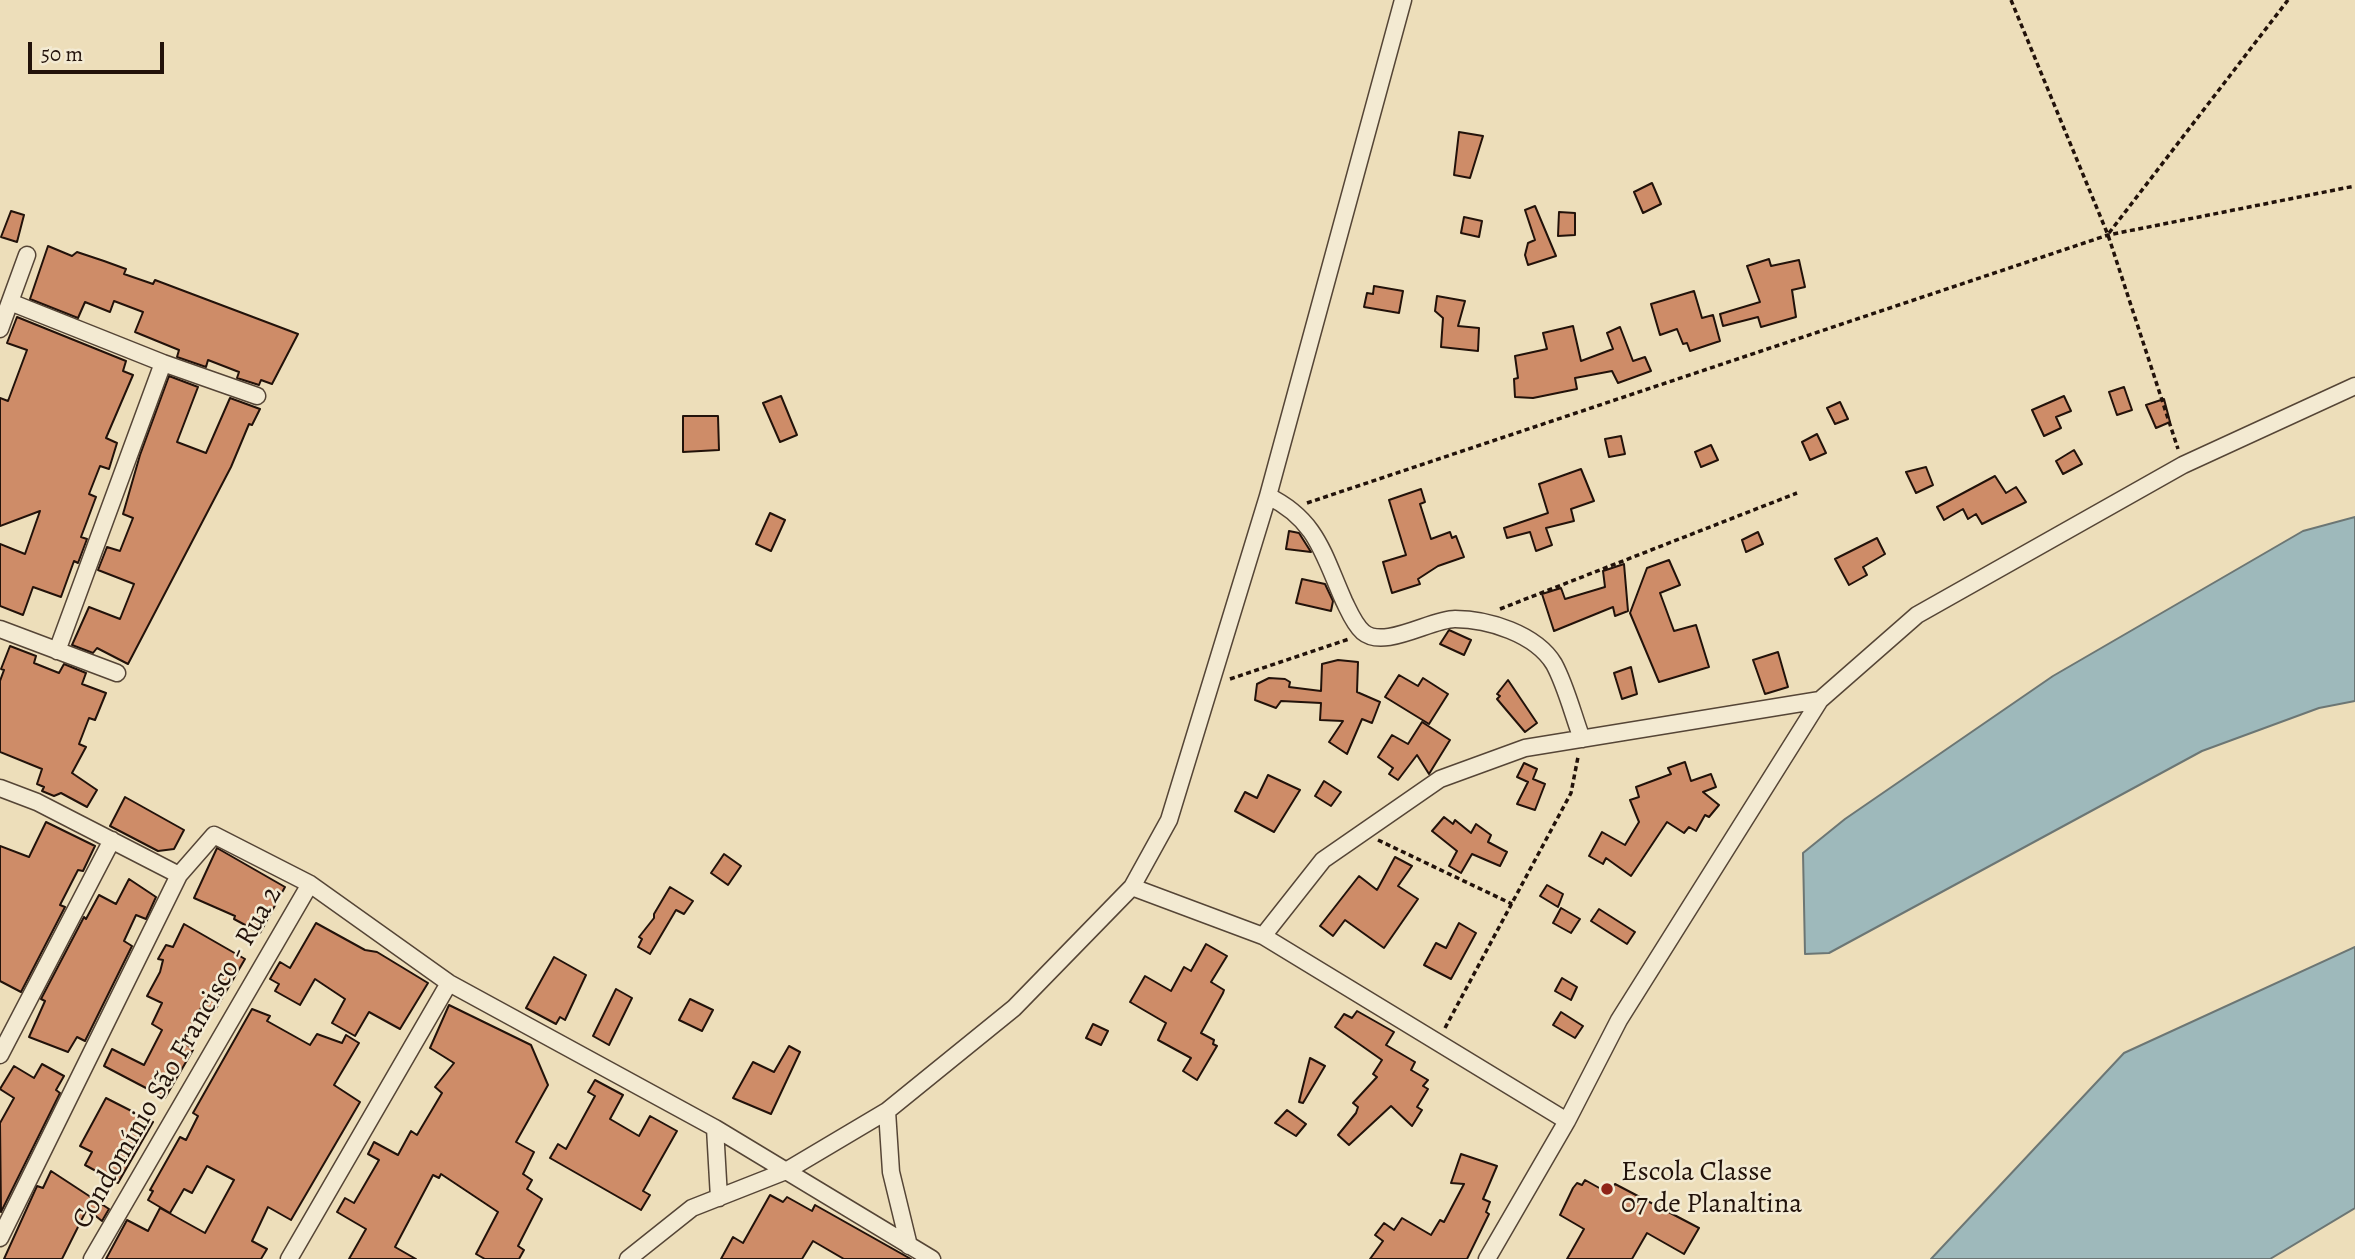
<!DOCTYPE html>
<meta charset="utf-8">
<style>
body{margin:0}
#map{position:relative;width:2355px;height:1259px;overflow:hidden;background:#eddeba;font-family:Alegreya,serif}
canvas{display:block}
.scale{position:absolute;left:28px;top:42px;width:136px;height:32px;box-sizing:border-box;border:4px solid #22120a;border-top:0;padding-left:9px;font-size:21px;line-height:24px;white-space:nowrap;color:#22120a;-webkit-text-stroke:5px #f3ead2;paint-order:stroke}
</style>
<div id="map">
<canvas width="2355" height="1259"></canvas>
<div class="scale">50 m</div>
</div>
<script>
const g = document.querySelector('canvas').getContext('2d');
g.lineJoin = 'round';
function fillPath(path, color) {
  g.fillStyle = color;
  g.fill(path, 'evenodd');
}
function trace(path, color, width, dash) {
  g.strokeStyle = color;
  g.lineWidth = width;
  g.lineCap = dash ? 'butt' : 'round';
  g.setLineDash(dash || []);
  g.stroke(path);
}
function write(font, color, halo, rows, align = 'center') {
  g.font = font + ' Alegreya,serif';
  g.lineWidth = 5;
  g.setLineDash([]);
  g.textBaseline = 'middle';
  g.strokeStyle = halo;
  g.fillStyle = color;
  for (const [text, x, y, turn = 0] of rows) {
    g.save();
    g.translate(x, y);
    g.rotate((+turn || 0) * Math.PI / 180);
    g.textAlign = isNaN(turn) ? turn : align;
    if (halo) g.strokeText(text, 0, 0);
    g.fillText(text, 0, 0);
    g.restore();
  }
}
const water = new Path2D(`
 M2355,517v184l-36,7 -117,43 -373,202 -24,1 -2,-101 42,-34 208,-143 250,-145z
 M2355,947v261l-85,51h-339l193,-206z`);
const building = new Path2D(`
 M1459,132l24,4 -13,42 -16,-3z
 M1652,183l9,21 -18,9 -9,-21z
 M1535,206l21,50 -28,9 -3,-10 3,-12 7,-3 -10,-30z
 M11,211l13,4 -7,27 -16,-5z
 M1559,212l16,1v22l-17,1z
 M1464,217l18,4 -3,16 -18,-4z
 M48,246l24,10 5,-4 27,9 22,8 -2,5 29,10 2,-4 143,54 -26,50 -11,-4 -2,5 -22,-7 2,-6 -31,-12 -2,7 -29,-10 2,-7 -44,-18 8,-20 -29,-11 -4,11 -25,-10 -7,16 -48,-19z
 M1769,259l2,7 28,-6 6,27 -13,3 4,27 -35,10 -3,-10 -35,9 -3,-12 40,-12 -13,-36z
 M1374,286l29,5 -4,22 -35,-6 3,-14 6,1z
 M1694,291l8,27 11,-3 7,26 -30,10 -3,-8 -4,1 -6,-15 -17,6 -9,-31z
 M1437,296l28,5 -7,25 21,2 -1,23 -37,-4 2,-29 -8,-7z
 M17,317l109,44 -3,10 10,4 -27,63 11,5 -8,26 -9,-3 -11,28 7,3 -15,40 6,2 -9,24 -4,-2 -13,36 -28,-10 -10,28 -23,-9v-62l25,10 15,-43 -40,15v-128l8,3 19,-51 -20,-7z
 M1573,326l8,35 32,-12 -6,-16 13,-6 13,34 12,-4 6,14 -33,12 -6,-12 -37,7 2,11 -44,9 -18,-1 -1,-18 4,-1 -3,-22 32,-7 -4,-16z
 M169,376l29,11 -21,55 29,11 24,-55 30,11 -8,16 -3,-1 -18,43 -103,197 -31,-16 -4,5 -21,-8 17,-38 31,12 14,-35 -36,-14 9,-23 13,4 13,-33 -10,-4 17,-59z
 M2124,387l8,23 -15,5 -8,-23z
 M781,396l16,39 -17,7 -17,-39z
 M2064,396l7,15 -15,6 5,11 -17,8 -12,-26z
 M2164,399l6,23 -14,6 -10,-23z
 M1840,402l8,17 -13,5 -8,-16z
 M683,416h35l1,34 -36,2z
 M1817,434l9,19 -16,7 -8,-18z
 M1621,436l4,18 -16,3 -4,-18z
 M1711,445l7,15 -17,7 -6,-15z
 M2074,450l8,14 -19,10 -7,-13z
 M1926,467l7,18 -17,8 -10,-21z
 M1581,469l13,32 -23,8 3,12 -28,7 6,17 -16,6 -6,-19 -23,6 -3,-10 44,-15 -9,-29z
 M1995,476l11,17 10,-6 10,15 -44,22 -6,-10 -8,5 -5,-10 -19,11 -7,-13z
 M1421,489l4,13 -5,2 11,35 19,-7 2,6 4,-2 8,21 -26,9 -20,13 2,5 -28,9 -9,-31 23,-7 -17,-55z
 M770,513l15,7 -14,31 -15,-7z
 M1289,531l10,2 12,19 -25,-3z
 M1758,532l5,12 -17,8 -4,-12z
 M1877,538l8,16 -22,13 4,8 -18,10 -14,-26z
 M1669,560l11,25 -20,8 14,38 22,-6 13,42 -50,15 -29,-69 17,-45z
 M1624,564l4,47 -13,5 -2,-9 -59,24 -12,-37 19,-6 4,11 40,-12 -2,-16z
 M1302,579l23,5 8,17 -2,10 -35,-8z
 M1449,630l22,10 -7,15 -24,-11z
 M10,646l26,10 -2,7 25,10 5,-9 22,9 -4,11 24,9 -11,27 -6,-2 -10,26 7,3 -14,26 25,17 -10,17 -26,-14 -7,3 -12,-5 2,-4 -7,-3 5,-15 -42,-17v-71l4,-11 -3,-1z
 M1778,652l10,35 -23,7 -12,-34z
 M1338,660l20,2 -1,30 23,10 -8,21 -10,-4 -15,35 -18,-12 14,-21 -23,-1 1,-17 -40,-2 -5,7 -21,-8 2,-16 12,-6 16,1 5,3 -1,5 32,4 1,-27z
 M1631,667l6,27 -15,5 -8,-26z
 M1399,675l19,11 5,-8 25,16 -19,30 -44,-27z
 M1508,680l29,43 -12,9 -28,-33 3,-3 -3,-2z
 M1422,722l28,18 -21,34 -12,-19 -19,25 -9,-6 4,-6 -15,-11 14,-22 16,9z
 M1685,762l6,19 20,-7 5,13 -13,5 16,13 -10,12 -4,-2 -9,16 -7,-4 -5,6 -17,-11 -36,54 -25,-18 -3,6 -14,-8 13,-24 23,13 14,-23 -9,-22 9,-3 -3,-10 35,-13 -3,-6z
 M1524,763l13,6 -4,10 12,5 -10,26 -18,-6 11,-22 -11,-5z
 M1268,775l32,15 -26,42 -39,-21 10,-19 12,6z
 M1324,781l17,11 -10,14 -16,-10z
 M125,797l59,33 -10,19 -16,2 -48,-25z
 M1444,817l9,7 2,-4 16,13 5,-9 15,11 -3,7 19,10 -7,14 -28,-12 -11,19 -12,-7 8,-15 -25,-20z
 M46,822l49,24 -12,25 -5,-1 -18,35 5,2 -44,85 -21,-11v-135l29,11z
 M217,848l68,39 -25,46 -26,-14 1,-3 -41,-18z
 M724,854l17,12 -13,19 -17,-12z
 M1395,857l17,9 -14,20 20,13 -34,49 -39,-28 -12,16 -13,-10 39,-50 18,14z
 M129,879l27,18 -10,22 -10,-4 -12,26 8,5 -47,95 -8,-4 -9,15 -39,-15 16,-36 -4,-2 43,-82 2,2 13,-24 17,9z
 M1547,885l16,9 -5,13 -18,-11z
 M670,887l23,14 -9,13 -8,-4 -26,44 -12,-7 4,-8 -3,-2 15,-19v-4z
 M1561,908l19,11 -9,14 -18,-10z
 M1599,909l36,23 -8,12 -36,-23z
 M316,923l49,27 12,2 51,31 -28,46 -31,-17 -14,24 -23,-13 13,-24 -30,-20 -15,26 -25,-14 4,-7 -9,-5 10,-17 10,6z
 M1459,923l17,10 -25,46 -27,-14 12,-22 10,5z
 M184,924l61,35 -31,53 -12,-6 -19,35 10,9 -28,48 -61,-32 8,-17 32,16 18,-35 -10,-6 10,-21 -15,-7 13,-24 3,-12 -5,-1 8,-14 7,2z
 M1206,944l21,12 -16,26 13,8 -1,3 -22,40 13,7 -1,4 4,2 -20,34 -14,-9 8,-13 -33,-18 8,-17 -36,-21 15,-26 26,15 13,-24 7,4z
 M554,957l32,18 -21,45 -5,-3 -4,7 -30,-16z
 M1562,978l15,9 -6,13 -16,-9z
 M616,989l16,9 -23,47 -16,-9z
 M690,999l23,11 -11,21 -23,-11z
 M449,1005l82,40 17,40 -32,57 18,10 -11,22 9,6 -5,9 15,10 -24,47 6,4 -5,9h-34l-9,-5 22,-42 -57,-38 -2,4 -6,-3 -38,72 21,12h-67l17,-30 -29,-17 8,-14 9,5 25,-43 -11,-6 6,-12 24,13 13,-24 6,4 25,-42 -7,-6 19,-24 -24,-15z
 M252,1009l18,7 -3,5 43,24 7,-11 25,9 4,-8 13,8 -25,42 26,17 -69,118 -23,-13 -16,34 15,8 -6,10h-155l21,-39 21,11 12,-23 45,25 29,-53 -27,-14 -15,27 -8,-4 -14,24 -22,-13 5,-9 -3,-1 30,-53 6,3 12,-24 -5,-3z
 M1357,1011l37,21 -8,13 29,17 -4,8 17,10 -5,6 5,3 -11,18 5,3 -10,16 -21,-20 -42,39 -11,-10 18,-22 2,-6 -5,-4 24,-26 -4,-3 9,-14 -47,-33 9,-13 8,4z
 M1561,1012l22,14 -8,12 -22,-13z
 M1093,1024l15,7 -7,14 -15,-7z
 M789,1046l11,6 -29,62 -38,-16 20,-36 21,10z
 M1310,1058l15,8 -22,37 -4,-1z
 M42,1064l22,12 -8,14 4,3 -59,119 -1,-89 14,-25 -14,-9 14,-23 20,12z
 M595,1080l28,15 -13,24 29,17 11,-20 27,15 -34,60 7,4 -9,15 -91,-52 8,-14 8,5 29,-53 -7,-4z
 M106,1098l47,24 -35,61 -33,-18 7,-13 -12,-6z
 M1287,1110l19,14 -10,12 -21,-13z
 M1461,1154l36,12 -14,33 7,3 -4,10 3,2 -22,45h-97l13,-18 -8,-6 9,-12 10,7 8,-12 29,17 9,-15 4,2 20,-38 -13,-1z
 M51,1171l58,38 -7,12 -15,-12 -25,50h-58l33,-73 6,2z
 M1585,1180l25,14 5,-10 84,44 -15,26 -37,-21 -15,26h-65l17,-30 -24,-14 13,-27 4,-5 5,2z
 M770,1195l13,7 4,-5 25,14 3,-6 96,54h-67l-31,-18 -11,18h-81l12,-22 10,6z`);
const path = new Path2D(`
 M2011,0l97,235 70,214
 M2109,233l179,-233
 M1307,503l801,-268 247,-49
 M1500,609l297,-116
 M1230,679l119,-40
 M1378,840l134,64
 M1445,1028l126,-235 7,-36`);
const street = new Path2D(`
 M10,302l153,61 94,33
 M0,329l27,-74
 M1268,496c49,24 55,58 76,105 5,10 10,23 19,31 21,18 68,-13 92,-13 33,0 81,15 99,45 12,22 19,51 28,75
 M0,629l117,44
 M57,651l106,-288
 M0,788l37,14 142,73
 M1132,887l131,49 304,185
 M1263,936l60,-76 117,-81 85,-31 295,-48
 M0,1055l112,-215
 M887,1111l4,61 18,74
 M715,1128l4,70
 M0,1238l179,-363 35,-40 96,49 139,99 266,145 217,131
 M92,1259l218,-375
 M289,1259l160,-276
 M628,1259l64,-51 94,-37 101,-60 127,-103 118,-121 37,-67 99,-324 135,-496
 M1487,1259l80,-138 52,-101 201,-320 97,-85 266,-150 172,-79`);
const markers = [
 [1607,1189,7,"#8f2418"]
];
const streetNames = [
 ["Condomínio São Francisco - Rua 2",178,1058,-60]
];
const poiNames = [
 ["Escola Classe",1621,1173],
 ["07 de Planaltina",1621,1205]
];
fillPath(water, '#9eb9bb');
trace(water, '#6c7674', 2);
fillPath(building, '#ce8c68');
trace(building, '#22120a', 2);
trace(street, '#554536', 19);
trace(path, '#22120a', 3.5, [5, 3.5]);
trace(street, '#f3ead2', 16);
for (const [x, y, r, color] of markers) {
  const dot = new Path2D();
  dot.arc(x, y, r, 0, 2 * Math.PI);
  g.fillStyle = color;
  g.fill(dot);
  trace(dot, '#f3ead2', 2.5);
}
write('28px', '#22120a', '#f3ead2', streetNames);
write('28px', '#22120a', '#f3ead2', poiNames, 'left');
</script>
